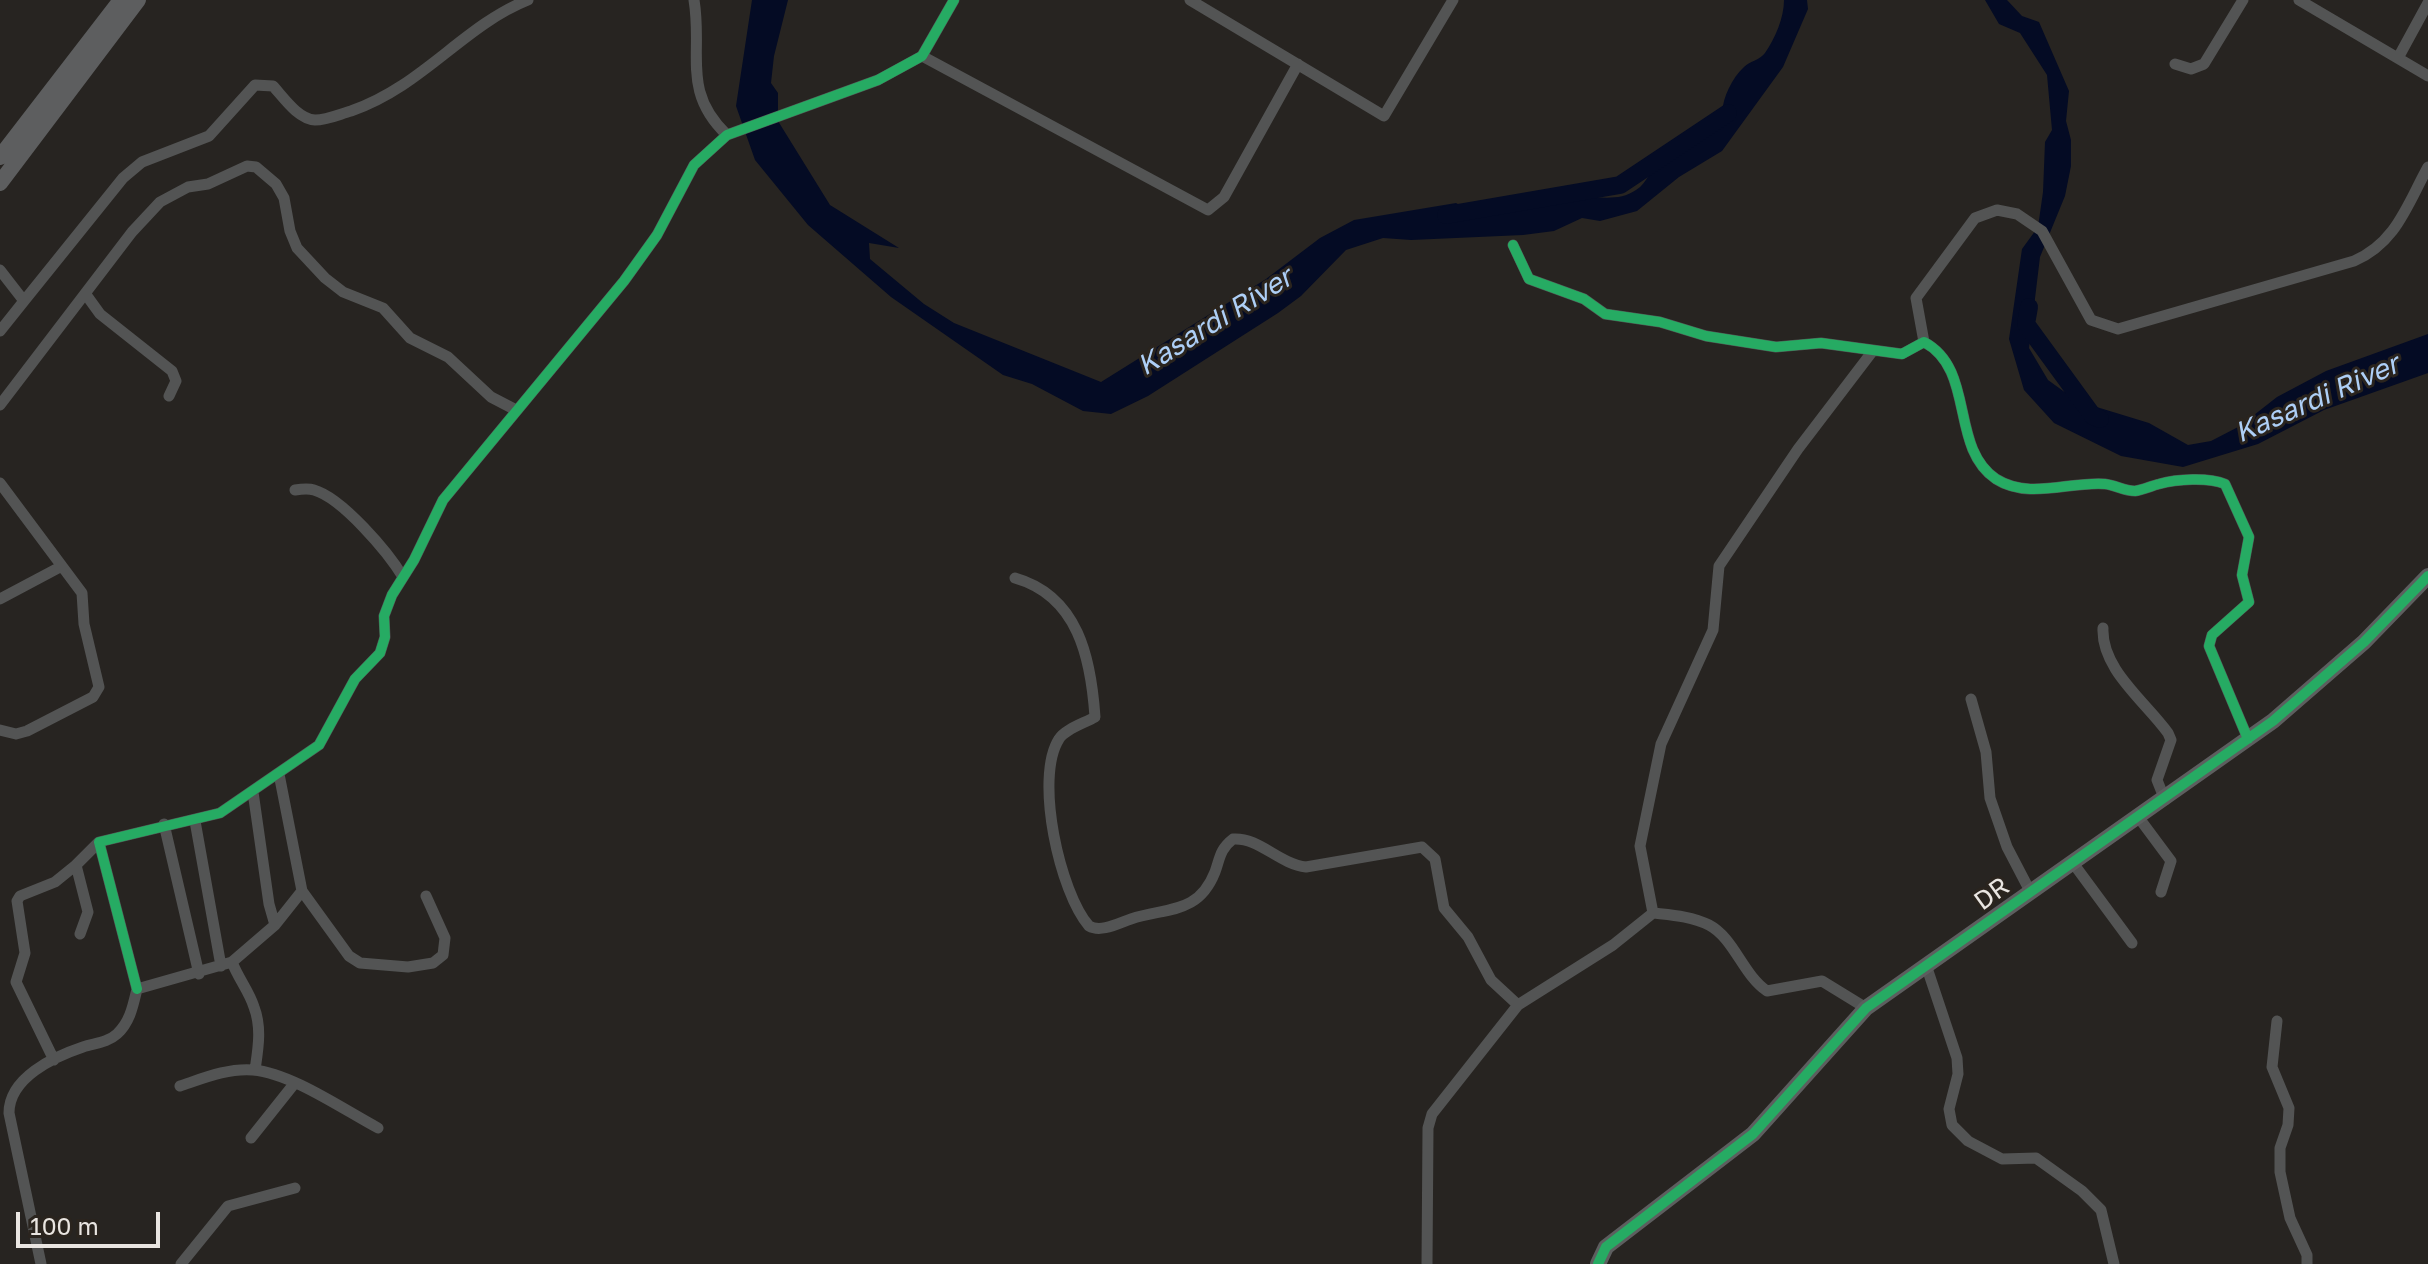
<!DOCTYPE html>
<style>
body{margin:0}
#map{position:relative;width:2428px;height:1264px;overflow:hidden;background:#272421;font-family:"Golos Text",sans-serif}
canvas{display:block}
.scale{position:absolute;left:16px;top:1212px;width:144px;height:36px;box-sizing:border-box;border:4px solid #e9e5e1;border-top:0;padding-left:10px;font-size:24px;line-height:28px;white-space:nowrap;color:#e9e5e1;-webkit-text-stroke:6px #2a241e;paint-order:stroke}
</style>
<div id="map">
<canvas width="2428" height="1264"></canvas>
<div class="scale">100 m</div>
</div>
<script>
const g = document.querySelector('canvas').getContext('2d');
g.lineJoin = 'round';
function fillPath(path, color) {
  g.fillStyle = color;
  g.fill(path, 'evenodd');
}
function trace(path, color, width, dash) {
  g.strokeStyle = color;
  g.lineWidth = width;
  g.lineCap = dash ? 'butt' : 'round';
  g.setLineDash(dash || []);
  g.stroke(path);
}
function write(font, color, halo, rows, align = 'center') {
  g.font = font + ' "Golos Text",sans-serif';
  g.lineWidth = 6;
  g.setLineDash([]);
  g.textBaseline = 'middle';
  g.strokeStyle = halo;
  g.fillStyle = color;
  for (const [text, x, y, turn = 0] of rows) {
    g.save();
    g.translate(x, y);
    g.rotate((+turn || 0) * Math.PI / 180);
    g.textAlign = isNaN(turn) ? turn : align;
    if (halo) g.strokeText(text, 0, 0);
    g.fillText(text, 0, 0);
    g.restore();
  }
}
const water = new Path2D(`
 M752,0h36l-14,56 -3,27 7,10v28l52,84 69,43 -30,-5 1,16 54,45 30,19 147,59 165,-103 54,-41 34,-18 102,-17c38,23 74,-1 114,-6 21,-3 46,7 66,-7 12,-7 16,-25 27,-34 19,-17 41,-25 59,-43 1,-16 10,-35 22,-46 6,-6 16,-7 21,-14 10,-15 19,-35 19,-53h23l1,9 -25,58 -61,84 -43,26 -42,34 -37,10 -18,-3 -28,13 -31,4 -112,5 -28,-2 -37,12 -45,46 -23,17 -130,83 -37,18 -28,-3 -51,-27 -29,-9 -112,-78 -83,-72 -53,-65 -19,-54z
 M1985,0h22l15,16 17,6 30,69 -3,30 5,19v26l-6,30 -25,61 -11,91 19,32 29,21 72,22 39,22 23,-4 29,-15 37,-29 49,-26 102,-37v39l-104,37 -66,34 -75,23 -62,-11 -67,-33 -30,-33 -15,-51 13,-90 16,-22 5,-35 2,-50 7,-12 -5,-55 -27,-42 -21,-9z`);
const river = new Path2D(`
 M1446,215l174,-30 108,-72
 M2029,307l-3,17 67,92 7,3`);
const street = new Path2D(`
 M694,0c9,54 -13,91 33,135
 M1190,0l194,116 69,-116
 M2299,0l129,76
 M922,56l286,154 16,-13 74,-133
 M2398,58l30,-55
 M2175,64l16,5 13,-5 39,-64
 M1513,245l16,34 55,20 21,15 55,8 46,14 70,11 45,-4 81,11 22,-12c52,28 25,105 72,137 33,21 74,2 109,5 10,1 20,7 30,7 8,-1 16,-5 24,-7 18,-5 49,-7 66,0l24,53 -7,38 7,27 -37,33 -3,11 39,93
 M0,270l24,31 99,-123 19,-16 67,-26 46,-51 18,1c11,12 25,33 42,34 12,0 25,-6 36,-9 72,-25 112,-85 177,-111
 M87,296l13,18 72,57 4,10 -7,15
 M0,331l24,-30
 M1924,342l-8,-44 59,-80 22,-8 20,4 25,17 49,89 27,9 236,-68c42,-18 53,-56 74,-94
 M0,405l132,-173 28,-30 28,-15 20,-3 39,-18 9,1 20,17 8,14 6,33 7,17 28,30 18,14 40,16 27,30 38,19 43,40 25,13
 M0,483l82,110 2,31 15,63 -6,10 -66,34 -11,3 -16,-4
 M295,490c6,-1 13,-2 19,0 28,8 74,62 89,87
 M1015,578c63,18 76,80 80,139 -10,6 -30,12 -36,22 -25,39 1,154 30,187 12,7 30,-3 42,-7 36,-12 67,-4 84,-47 5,-14 5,-23 18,-33 26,-2 46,25 73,28l116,-20 13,12 9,49 24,29 23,43 27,25
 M0,599l62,-33
 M2103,628c-2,41 42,73 65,105l3,7 -14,40 8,20
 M1971,699l15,53 4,46 17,49 24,46
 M279,774l23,117 47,65 11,7 48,4 25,-4 10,-8 2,-17 -19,-42
 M253,792l16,112 6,21
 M2139,818l32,43 -10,31
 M195,821l26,145
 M164,824l35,150
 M2073,863l59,80
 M1653,913l-13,-67 21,-102 52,-114 6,-64 79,-117 74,-97
 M80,934l8,-22 -12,-47 23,-23
 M232,962c6,16 17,29 22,45 8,21 4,42 1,63
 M1927,968l30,90 1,16 -9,35 3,16 16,16 34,18 34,-1 46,33 19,19 13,54
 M137,989l-38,-147 121,-29 99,-68 36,-66 25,-26 5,-16 -1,-21 8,-21 22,-35 29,-60 181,-219 33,-46 37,-70 33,-30 151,-55 44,-24 32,-56
 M2277,1021l-5,46 17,41 -1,17 -8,23v24l10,46 17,37v9
 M54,1060l-38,-78 9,-29 -8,-52 3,-5 35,-14 21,-17
 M180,1086c24,-8 48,-18 73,-16 38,3 91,40 125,58
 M251,1138l43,-54
 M41,1264l-32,-151c0,-35 44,-56 74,-66 12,-4 24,-4 34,-13 13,-12 16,-28 20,-45l95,-27 43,-37 27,-34
 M181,1264l47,-58 67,-18
 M1427,1264l1,-136 4,-14 86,-109 95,-60 40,-32c18,2 38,3 56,12 25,13 34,50 58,66l55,-10 44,27`);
const secondary = new Path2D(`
 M0,157l121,-157
 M0,183l138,-183
 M1598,1264l8,-17 147,-113 113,-126 407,-287 91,-79 64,-66`);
const cycleway = new Path2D(`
 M1513,245l16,34 55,20 21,15 55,8 46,14 70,11 45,-4 81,11 22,-12c52,28 25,105 72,137 33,21 74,2 109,5 10,1 20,7 30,7 8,-1 16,-5 24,-7 18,-5 49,-7 66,0l24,53 -7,38 7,27 -37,33 -3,11 39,93
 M137,989l-38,-147 121,-29 99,-68 36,-66 25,-26 5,-16 -1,-21 8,-21 22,-35 29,-60 181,-219 33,-46 37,-70 33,-30 151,-55 44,-24 32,-56
 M1598,1264l8,-17 147,-113 113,-126 407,-287 91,-79 64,-66`);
const streetNames = [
 ["DR",1992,894,-36]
];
const waterNames = [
 ["Kasardi River",1215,322,-32],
 ["Kasardi River",2317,399,-24]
];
fillPath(water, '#040b24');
trace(river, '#040b24', 18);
trace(street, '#535454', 11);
trace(secondary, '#5d5e5f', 16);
trace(cycleway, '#26ab63', 10);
write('26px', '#e9e5e1', '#2a241e', streetNames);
write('italic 28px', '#aecff6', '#2a241e', waterNames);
</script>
